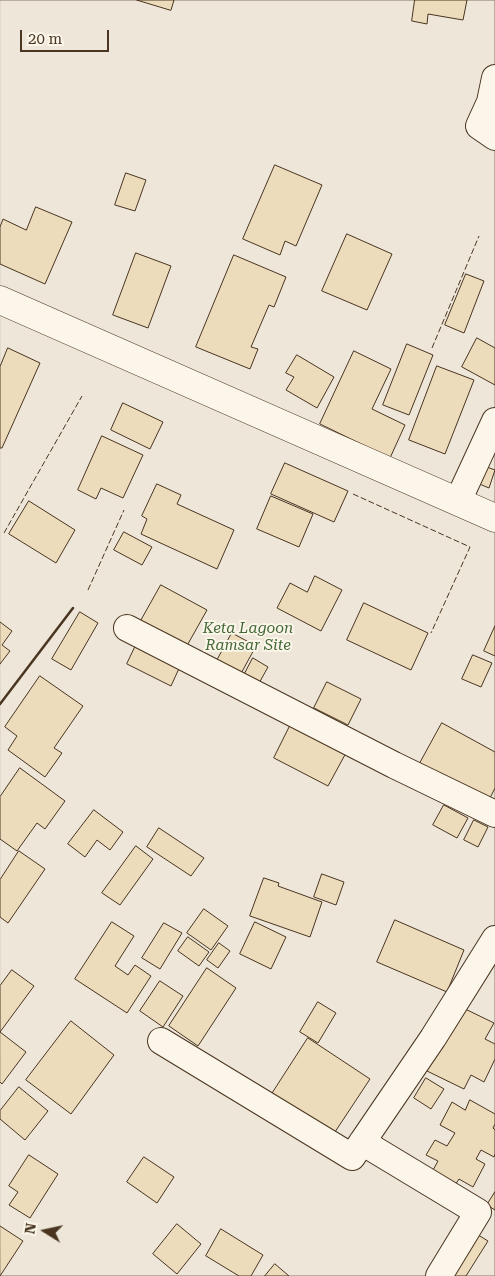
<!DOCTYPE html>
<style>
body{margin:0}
#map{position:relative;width:495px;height:1276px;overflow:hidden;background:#fbf6e9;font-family:"Roboto Serif",serif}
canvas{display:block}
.north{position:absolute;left:20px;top:1206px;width:50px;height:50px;-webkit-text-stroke:4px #fbf6e9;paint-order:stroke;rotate:280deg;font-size:14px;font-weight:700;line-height:20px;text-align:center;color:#4a3520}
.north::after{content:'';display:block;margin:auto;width:18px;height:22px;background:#4a3520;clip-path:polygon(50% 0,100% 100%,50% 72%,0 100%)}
.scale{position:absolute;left:20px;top:30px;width:89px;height:22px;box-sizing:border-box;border:2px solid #4a3520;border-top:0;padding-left:6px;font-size:15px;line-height:18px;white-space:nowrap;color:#4a3520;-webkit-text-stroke:4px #fbf6e9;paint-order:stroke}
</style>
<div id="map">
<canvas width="495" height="1276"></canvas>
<div class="north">N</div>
<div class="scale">20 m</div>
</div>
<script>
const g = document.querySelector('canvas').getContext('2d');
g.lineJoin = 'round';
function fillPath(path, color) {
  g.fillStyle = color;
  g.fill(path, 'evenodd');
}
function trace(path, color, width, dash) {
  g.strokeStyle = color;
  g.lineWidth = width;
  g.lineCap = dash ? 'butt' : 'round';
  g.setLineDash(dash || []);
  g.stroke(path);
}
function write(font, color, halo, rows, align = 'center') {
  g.font = font + ' "Roboto Serif",serif';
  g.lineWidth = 4;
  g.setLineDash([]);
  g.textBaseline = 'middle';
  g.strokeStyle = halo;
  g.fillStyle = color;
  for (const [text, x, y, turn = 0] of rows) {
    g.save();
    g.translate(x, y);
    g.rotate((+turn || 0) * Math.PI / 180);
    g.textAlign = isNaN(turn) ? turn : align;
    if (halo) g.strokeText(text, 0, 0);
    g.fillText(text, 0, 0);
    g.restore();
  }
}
const green = new Path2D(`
 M0,0h495v1276h-495z`);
const building = new Path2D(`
 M137,0h37l-3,10z
 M415,0h52l-4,20 -35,-6 -1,10 -15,-3z
 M275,165l47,20 -26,61 -11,-5 -5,14 -37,-16z
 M126,173l20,7 -11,31 -20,-6z
 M36,207l36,15 -27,62 -45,-20v-37l3,-8 23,11z
 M347,234l45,20 -25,56 -45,-19z
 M136,253l35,13 -23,62 -35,-13z
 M234,255l52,22 -12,30 -5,-2 -18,42 7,2 -8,20 -54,-22z
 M466,274l18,7 -20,52 -19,-8z
 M477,338l18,10v37l-33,-18z
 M407,344l26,11 -24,60 -26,-10z
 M8,348l32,15 -38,85h-2v-81z
 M354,351l37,18 -19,40 33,16 -15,33 -70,-34z
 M297,355l37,22 -17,31 -31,-18 8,-13 -8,-4z
 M437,366l37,14 -29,74 -36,-14z
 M123,403l40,19 -13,27 -39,-19z
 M102,436l41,19 -20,43 -22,-10 -5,11 -18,-9z
 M285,463l63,28 -14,31 -63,-28z
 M484,466l11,4 -6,18 -12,-5z
 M157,484l24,11 -4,9 57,26 -17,39 -76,-35 6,-15 -5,-3z
 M271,496l42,18 -14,33 -42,-18z
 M29,501l46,29 -19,33 -47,-29z
 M124,532l28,15 -10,18 -28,-15z
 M315,576l27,14 -21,41 -44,-23 13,-25 17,9z
 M161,585l46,25 -23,41 -46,-25z
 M364,603l64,30 -17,37 -64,-30z
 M80,612l18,11 -27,47 -19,-11z
 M0,622l12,9 -10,14 8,6 -10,13z
 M495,626v30l-11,-5z
 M232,633l24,13 -18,33 -24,-13z
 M138,641l44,21 -11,24 -44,-22z
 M473,655l19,8 -11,24 -19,-8z
 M253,658l15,9 -10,18 -15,-8z
 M40,676l43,30 -29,42 8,5 -17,24 -37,-27 9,-14 -12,-9z
 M327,682l34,17 -13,26 -34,-17z
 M292,722l55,29 -19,35 -54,-28z
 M442,723l53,29v36l-7,14 -69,-37z
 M20,768l45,33 -20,28 -8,-6 -20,28 -17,-12v-42z
 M444,805l24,13 -11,20 -24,-13z
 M94,810l29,22 -13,18 -13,-10 -12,17 -17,-13z
 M474,820l14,7 -10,20 -14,-7z
 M159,828l45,30 -13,18 -44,-29z
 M136,846l17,13 -33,46 -18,-12z
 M19,851l26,18 -37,54 -8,-6v-37z
 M322,874l22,8 -8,23 -22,-8z
 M264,878l15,5 -1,3 44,16 -12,35 -60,-21z
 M204,909l24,17 -17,24 -24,-17z
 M395,920l69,30 -17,42 -70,-30z
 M112,922l22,14 -19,30 13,9 7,-10 16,11 -24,37 -52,-34z
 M255,922l31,15 -15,32 -31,-15z
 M164,923l18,10 -22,36 -18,-11z
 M188,937l21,15 -10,14 -21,-15z
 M219,943l11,8 -12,17 -11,-8z
 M207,968l29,20 -38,58 -29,-20z
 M12,970l22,16 -34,46v-46z
 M160,981l23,15 -20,31 -23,-16z
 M318,1002l18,11 -18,30 -18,-11z
 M459,1006l35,17 -9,16 10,5v15l-11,23 -13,-7 -7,14 -37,-18z
 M71,1021l43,34 -43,59 -45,-34z
 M0,1032l26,20 -24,32 -2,-2z
 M308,1038l62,41 -41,62 -61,-41z
 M426,1078l18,11 -13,20 -17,-11z
 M19,1087l29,24 -23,29 -25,-21v-8z
 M470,1100l25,14v10l-2,4 2,2v24l-1,3 -13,-7 -5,9 9,5 -12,23 -14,-8 -4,6 -23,-13 6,-11 -12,-6 9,-15 12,6 8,-13 -15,-8 12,-23 13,8z
 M29,1155l29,19 -28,44 -21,-13 9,-13 -9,-6z
 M144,1157l30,20 -17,26 -30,-21z
 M495,1192v18l-8,-5z
 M177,1224l24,20 -24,30 -24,-20z
 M0,1226l23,15 -23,35z
 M221,1229l42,26 -12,21h-12l-33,-20z
 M470,1230l18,11 -22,35h-17z
 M275,1264l14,12h-24z`);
const minor = new Path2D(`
 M495,78l-5,24 -11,24 16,11
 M458,501l37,-80
 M127,628l267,137 101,49
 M161,1041l191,116 81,-119 62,-99
 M362,1142l116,70 -39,64`);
const secondary = new Path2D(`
 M0,300l495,218`);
const fence = new Path2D(`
 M432,348l47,-112
 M353,494l117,53 -39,86
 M4,533l78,-137
 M88,590l36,-80`);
const wall = new Path2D(`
 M0,704l73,-96`);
const parkNames = [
 ["Keta Lagoon",248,629],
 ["Ramsar Site",248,646]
];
fillPath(green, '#ede6d9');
trace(green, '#887966', 1);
fillPath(building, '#ecdcbc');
trace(building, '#4a3520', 1);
trace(minor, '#4a3520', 28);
trace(secondary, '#4a3520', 29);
trace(minor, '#fbf6e9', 26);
trace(secondary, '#fbf6e9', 28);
trace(fence, '#4a3520', 1, [6, 2.5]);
trace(wall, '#4a3520', 2.5);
write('italic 15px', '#436837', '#fbf6e9', parkNames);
</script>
